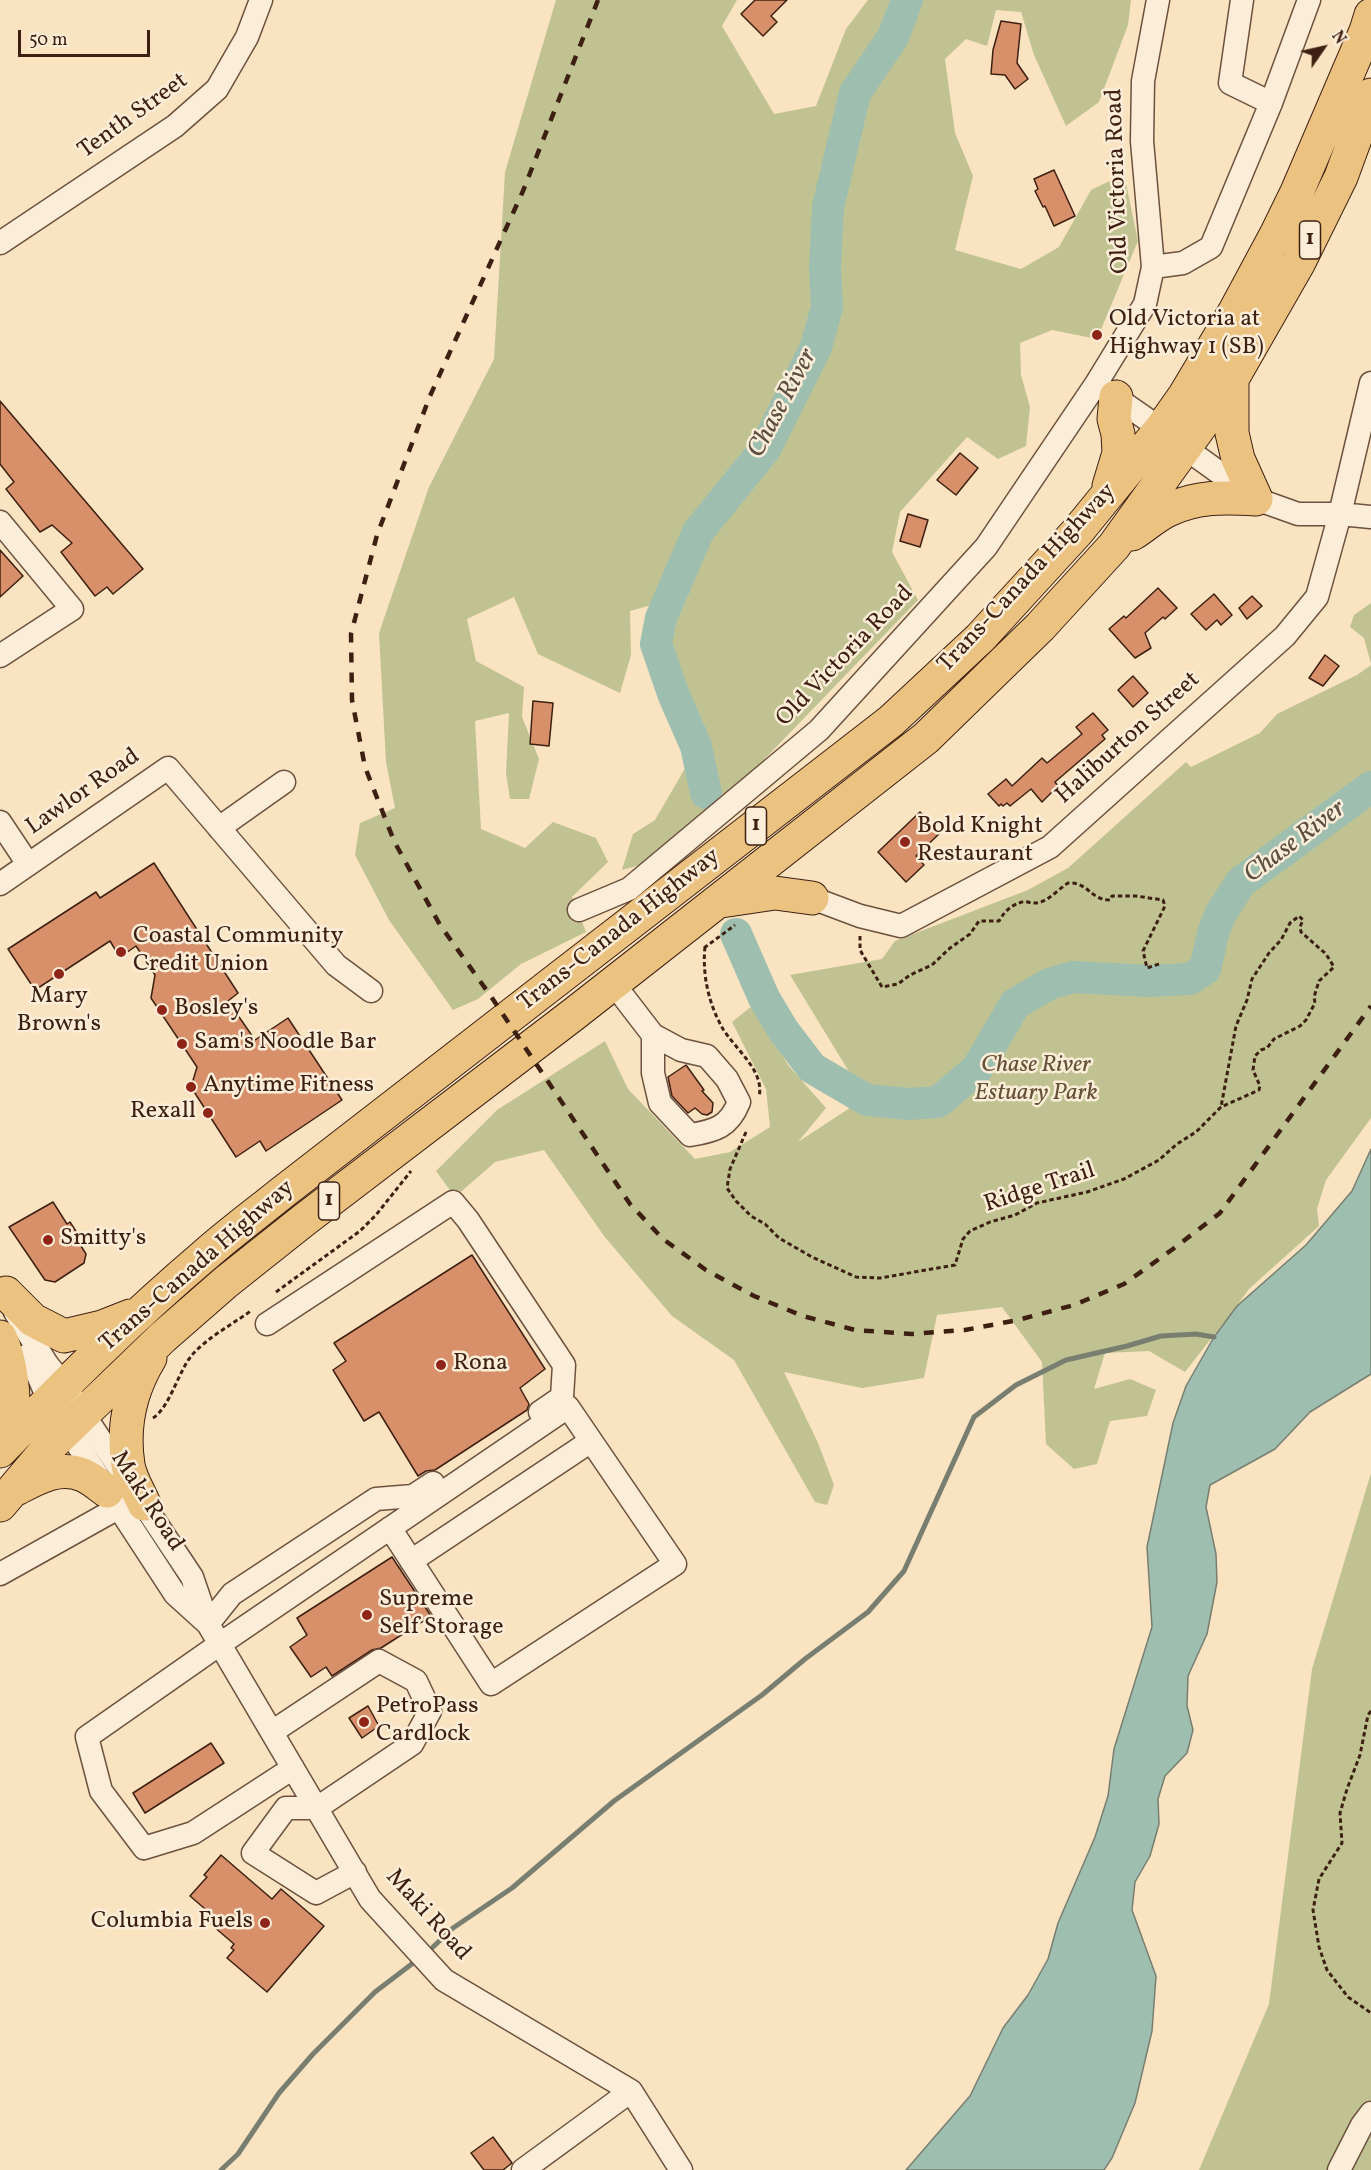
<!DOCTYPE html>
<style>
body{margin:0}
#map{position:relative;width:1371px;height:2170px;overflow:hidden;background:#f9e3c1;font-family:Vollkorn,serif}
canvas{display:block}
.north{position:absolute;left:1293px;top:18px;width:60px;height:60px;-webkit-text-stroke:4px #fbedd7;paint-order:stroke;rotate:56deg;font-size:16px;font-weight:700;line-height:24px;text-align:center;color:#3e2012}
.north::after{content:'';display:block;margin:auto;width:21px;height:27px;background:#3e2012;clip-path:polygon(50% 0,100% 100%,50% 72%,0 100%)}
.scale{position:absolute;left:18px;top:30px;width:132px;height:27px;box-sizing:border-box;border:3px solid #3e2012;border-top:0;padding-left:8px;font-size:18px;line-height:21px;white-space:nowrap;color:#3e2012;-webkit-text-stroke:4px #fbedd7;paint-order:stroke}
</style>
<div id="map">
<canvas width="1371" height="2170"></canvas>
<div class="north">N</div>
<div class="scale">50 m</div>
</div>
<script>
const g = document.querySelector('canvas').getContext('2d');
g.lineJoin = 'round';
function fillPath(path, color) {
  g.fillStyle = color;
  g.fill(path, 'evenodd');
}
function trace(path, color, width, dash) {
  g.strokeStyle = color;
  g.lineWidth = width;
  g.lineCap = dash ? 'butt' : 'round';
  g.setLineDash(dash || []);
  g.stroke(path);
}
function write(font, color, halo, rows, align = 'center') {
  g.font = font + ' Vollkorn,serif';
  g.lineWidth = 5;
  g.setLineDash([]);
  g.textBaseline = 'middle';
  g.strokeStyle = halo;
  g.fillStyle = color;
  for (const [text, x, y, turn = 0] of rows) {
    g.save();
    g.translate(x, y);
    g.rotate((+turn || 0) * Math.PI / 180);
    g.textAlign = isNaN(turn) ? turn : align;
    if (halo) g.strokeText(text, 0, 0);
    g.fillText(text, 0, 0);
    g.restore();
  }
}
const green = new Path2D(`
 M556,0h181l-15,26 52,88 42,-8 30,-77 22,-29h263l-3,25 -29,77 -33,24 -32,-71 -13,-43 -25,-2 -9,36 -21,-7 -21,20 10,74 18,43 -18,74 66,19 38,-22 32,-57 33,-16 14,67 -41,98 -45,-9 -32,13 1,32 9,32 -4,39 -28,13 -31,-22 -67,75 -8,40 26,48 -164,170 -110,94 -22,6 11,-36 22,-14 36,-62 -31,-101 -5,-53 -25,7 1,44 -11,38 -82,-39 -24,-57 -47,22 9,42 48,26 -2,30 17,42 -10,40h-19l-4,-26 3,-60 -34,8 6,108 44,19 28,-26 43,16 12,24 -36,35 14,35 -65,32 -43,35 -25,11 -64,-90 -34,-65 5,-32 35,-15 -9,-46 -7,-129 50,-146 65,-128 11,-187z
 M1371,603v61l-7,-26 -14,-11 4,-12z
 M1371,665v453l-45,62 -9,29 2,17 -70,63 -11,15 68,-59 46,-54 19,-42v225l-61,38 -35,37 -65,36 -4,22 10,47 1,28 -10,52 -19,42 -1,30 6,24 -6,23 -22,23 -7,23 1,25 -9,32 -15,26 -3,28 24,66 -4,55 -17,72 -23,55 -8,12h-198l64,-74 33,-68 25,-33 20,-36 10,-36 37,-86 13,-41 6,-47 38,-122 -5,-80 26,-124 13,-37 39,-65 -40,51 -36,-21 -44,2 -11,36 36,-10 26,11 -9,26 -37,5 -13,43 -23,5 -28,-25 -4,-82 -40,-55 -65,8 -13,63 -62,10 -78,-16 34,71 16,42 -7,20 -12,-3 -81,-142 -62,-44 -68,-80 -60,-86 -49,12 -40,35 -19,-26 61,-61 108,-69 23,48 67,70 35,-7 40,-25 -4,-38 -34,-67 21,-17 35,60 38,43 -28,34 67,-44 -75,-123 92,-16 13,-18 133,-51 40,-22 118,-106 5,5 69,-34 17,-19 80,-39z
 M1371,1473v697h-172l70,-166 43,-335z`);
const water = new Path2D(`
 M1371,1149v225l-61,38 -35,37 -65,36 -4,22 10,47 1,28 -10,52 -19,42 -1,30 6,24 -6,23 -22,23 -7,23 1,25 -9,32 -15,26 -3,28 24,66 -4,55 -17,72 -23,55 -8,12h-198l64,-74 33,-68 25,-33 20,-36 10,-36 37,-86 13,-41 6,-47 38,-122 -5,-80 26,-124 13,-37 28,-49 23,-31 69,-61 46,-54z`);
const stream = new Path2D(`
 M433,1947l20,-19 59,-40 102,-87 148,-106 43,-36 63,-47 36,-41 70,-154 42,-32 50,-25 61,-14 34,-10 35,-2 18,3
 M221,2170l17,-16 41,-61 34,-39 62,-62 42,-32`);
const river = new Path2D(`
 M706,793l-10,-47 -22,-50 -18,-52 5,-26 37,-86 67,-83 51,-102 11,-40 -2,-40 3,-60 27,-114 38,-56 14,-37
 M736,934l28,64 19,32 29,38 55,32 41,4 30,-2 39,-33 38,-65 34,-20 24,-7 77,4 40,-2 15,-10 9,-39 7,-17 20,-31 130,-95`);
const building = new Path2D(`
 M755,0h32l-16,16 6,6 -14,14 -22,-22z
 M1001,21l20,3 -4,39 11,16 -13,10 -10,-14 -14,-1 2,-24z
 M1054,170l21,46 -21,10 -9,-20 -2,1 -8,-16 3,-2 -4,-10z
 M0,401l143,168 -30,25 -6,-7 -12,9 -34,-44 11,-9 -20,-18 -12,7 -34,-43 8,-7 -14,-18z
 M960,453l18,15 -22,27 -19,-15z
 M908,514l20,6 -8,27 -20,-6z
 M0,550l23,26 -23,21z
 M1158,588l19,20 -12,11 -2,-2 -18,16 6,15 -16,10 -26,-29 15,-13 2,2z
 M1214,594l18,21 -11,10 -4,-5 -11,10 -15,-16z
 M1252,596l10,10 -15,13 -8,-11z
 M1325,655l14,11 -16,20 -14,-8z
 M1133,676l15,17 -15,14 -15,-17z
 M533,701l20,2 -4,43 -19,-2z
 M1093,713l15,17 -6,5 3,4 -50,43 3,4 -16,16 -11,-13 -21,17 -3,-3 -4,3 -2,-2 -2,2 -11,-12 18,-15 6,7 30,-28 5,5 35,-29 -6,-7z
 M920,812l20,21 -24,23 8,9 -18,17 -28,-30z
 M154,863l84,130 -10,8 27,39 33,-22 54,82 -76,51 -6,-10 -24,16 -45,-70 6,-20 -46,-69 4,-23 -19,-29 -10,7 -10,-2 -6,-10 -75,49 -27,-41 88,-57 4,6z
 M686,1065l18,25 -2,1 11,12 -1,9 -5,3 -5,-1 -7,-6 -7,5 -16,-17 -4,-19z
 M53,1202l14,22 3,-2 9,14 -3,2 10,16 -2,9 -29,19 -10,-2 -36,-53z
 M472,1255l73,114 -25,19 9,16 -2,6 -92,60 -9,1 -8,5 -39,-64 -15,9 -31,-51 13,-9 -12,-18z
 M392,1557l39,59 -50,32 -9,2 -40,26 -6,-9 -15,10 -21,-30 17,-12 -10,-17z
 M368,1706l11,20 -17,12 -13,-20z
 M211,1743l13,20 -79,50 -12,-20z
 M221,1855l51,44 9,-10 43,37 -57,66 -40,-34 7,-8 -3,-2 3,-4 -28,-24 5,-6 -21,-18 17,-19 -3,-2z
 M493,2137l19,26 -9,7h-19l-13,-17z`);
const path = new Path2D(`
 M860,936v14l22,37 16,-3 12,-9 22,-10 18,-17 20,-14 9,-13h20c7,-12 13,-16 26,-20 18,8 29,-9 43,-18 21,-1 22,17 42,17l2,-4h24l27,4 2,6 -22,45 4,17 12,-4
 M705,947c-3,28 4,58 18,82 13,21 42,42 36,68
 M704,948l31,-23
 M746,1132l-16,37 -3,19 9,13 15,15 14,8 14,14 33,19 44,20 24,1 75,-13 8,-26 7,-8 20,-9 25,-7 22,-12 50,-11 37,-13 35,-19 18,-16 19,-12 25,-25 38,-17 1,-4 -7,-16 2,-14 6,-6 6,-2 7,-9 26,-13 6,-6 9,-17 -1,-6 5,-16 15,-14 -8,-13 -25,-22 -1,-5 3,-7 -4,-4 -9,7 -9,17 -12,13 -17,26 -5,21 -11,26 -15,81
 M276,1292l84,-61 16,-16 35,-44
 M153,1418c17,-11 25,-46 39,-63 16,-18 41,-31 60,-45
 M1371,1711l-3,4 -8,40 -13,34 -7,24 2,30 -23,36 -6,31 6,37 8,23 21,27 23,16`);
const minor = new Path2D(`
 M1158,0l-15,81 -1,60 11,126 -8,37 -49,80 65,45
 M1242,0l-12,83 41,20
 M0,243l175,-117 42,-37 30,-52 14,-37
 M1153,267l30,-4 28,-16 60,-144 38,-103
 M1185,448l71,51 42,15h42l31,3
 M0,522l72,87 -72,47
 M0,822l28,42
 M219,828l65,-46
 M0,884l168,-116 168,197 35,26
 M812,898l48,18 41,10 149,-79 235,-211 32,-39 23,-83 31,-131
 M579,910l50,-21 190,-159 167,-183 110,-163
 M613,983l40,52v38l7,30 30,32c25,-4 39,-8 49,-33l-12,-23 -20,-23 -26,-6 -28,-15
 M15,1312l32,52 17,21 128,192 16,47 162,275 74,81 187,111 50,79
 M267,1324l186,-122 15,18 96,145 -2,32 -22,15
 M26,1356l11,17 12,28 126,193 32,29
 M411,1561l180,-120
 M0,1574l118,-66
 M208,1624l24,-30 144,-95 37,-3 20,-13
 M272,1732l107,-71 37,20 14,30 -18,33 -95,64h-31l-33,45 63,40 39,-21
 M293,1768l-100,65 -49,15 -43,-57 -14,-54 133,-93 348,-237 107,157 -184,120 -101,-156
 M523,2170l108,-79
 M1339,2170l23,-45 9,-12`);
const highway = new Path2D(`
 M1109,486l10,-33 -1,-19 -4,-15 2,-22
 M1132,534c12,-7 23,-18 36,-24 29,-14 57,-13 88,-11l-18,-40 -6,-26v-55
 M721,901l54,-8 37,5
 M6,1293l27,27 31,16 38,-9 28,-11
 M0,1337c10,21 18,67 9,88 -2,6 -6,12 -9,17
 M0,1451c66,-68 133,-135 205,-196 25,-22 52,-42 78,-63l608,-471 89,-83 97,-106 84,-103 24,-34 49,-82 43,-80 20,-41 69,-161 5,-16
 M16,1489c21,-11 43,-24 67,-14 9,4 17,11 24,16
 M144,1504c-5,-12 -14,-26 -16,-39 -6,-39 2,-74 22,-107
 M0,1505l50,-59 113,-109 63,-55 78,-62 270,-206 352,-276 114,-111 74,-81 110,-153 75,-131 42,-85 30,-82`);
const rail = new Path2D(`
 M598,0l-75,191 -93,205 -53,139 -26,99 1,66 13,67 29,74 46,84 50,70 140,209 33,35 43,31 48,26 49,20 52,14 57,4 53,-4 53,-10 56,-15 50,-21 49,-35 47,-36 151,-207`);
const markers = [
 [1097,335,6,"#8f2418"],
 [905,842,6,"#8f2418"],
 [121,952,6,"#8f2418"],
 [59,974,6,"#8f2418"],
 [162,1010,6,"#8f2418"],
 [182,1044,6,"#8f2418"],
 [191,1087,6,"#8f2418"],
 [208,1113,6,"#8f2418"],
 [48,1240,6,"#8f2418"],
 [441,1365,6,"#8f2418"],
 [367,1615,6,"#8f2418"],
 [364,1722,6,"#8f2418"],
 [265,1923,6,"#8f2418"]
];
const shields = [
 [1310,240,21],
 [756,826,21],
 [329,1201,21]
];
const shieldNames = [
 ["1",1310,240],
 ["1",756,826],
 ["1",329,1201]
];
const streetNames = [
 ["Tenth Street",134,117,-36],
 ["Old Victoria Road",1119,181,-92],
 ["Trans-Canada Highway",1028,579,-47],
 ["Old Victoria Road",846,657,-46],
 ["Haliburton Street",1129,739,-42],
 ["Lawlor Road",84,793,-35],
 ["Trans-Canada Highway",620,931,-38],
 ["Ridge Trail",1040,1189,-18],
 ["Trans-Canada Highway",198,1267,-41],
 ["Maki Road",146,1502,57],
 ["Maki Road",427,1916,48]
];
const poiNames = [
 ["Old Victoria at",1109,321],
 ["Highway 1 (SB)",1109,349],
 ["Bold Knight",917,828],
 ["Restaurant",917,856],
 ["Coastal Community",133,938],
 ["Credit Union",133,966],
 ["Mary",59,998,"center"],
 ["Brown's",59,1026,"center"],
 ["Bosley's",174,1010],
 ["Sam's Noodle Bar",194,1044],
 ["Anytime Fitness",203,1087],
 ["Rexall",196,1113,"right"],
 ["Smitty's",60,1240],
 ["Rona",453,1365],
 ["Supreme",379,1601],
 ["Self Storage",379,1629],
 ["PetroPass",376,1708],
 ["Cardlock",376,1736],
 ["Columbia Fuels",253,1923,"right"]
];
const parkNames = [
 ["Chase River",1036,1067],
 ["Estuary Park",1036,1095]
];
const waterNames = [
 ["Chase River",784,404,-62],
 ["Chase River",1296,843,-37]
];
fillPath(green, '#c0c391');
fillPath(water, '#9ebeb0');
trace(water, '#787f71', 1.5);
trace(stream, '#787f71', 5);
trace(river, '#9ebeb0', 32);
fillPath(building, '#d8906b');
trace(building, '#3e2012', 1.5);
trace(minor, '#6d513e', 25);
trace(highway, '#3e2012', 35);
trace(path, '#3e2012', 3, [4.5, 3]);
trace(minor, '#fbedd7', 22);
trace(highway, '#ecc280', 33);
trace(rail, '#3e2012', 4.5, [10, 10]);
for (const [x, y, r, color] of markers) {
  const dot = new Path2D();
  dot.arc(x, y, r, 0, 2 * Math.PI);
  g.fillStyle = color;
  g.fill(dot);
  trace(dot, '#fbedd7', 2);
}
for (const [x, y, w] of shields) {
  const box = new Path2D();
  box.roundRect(x - w / 2, y - 19, w, 38, 4.5);
  g.fillStyle = '#fbedd7';
  g.fill(box);
  trace(box, '#3e2012', 1.5);
}
write('bold 22px', '#3e2012', null, shieldNames);
write('24px', '#3e2012', '#fbedd7', streetNames);
write('24px', '#3e2012', '#fbedd7', poiNames, 'left');
write('italic 24px', '#655138', '#fbedd7', parkNames);
write('italic 26px', '#5b4f41', '#fbedd7', waterNames);
</script>
